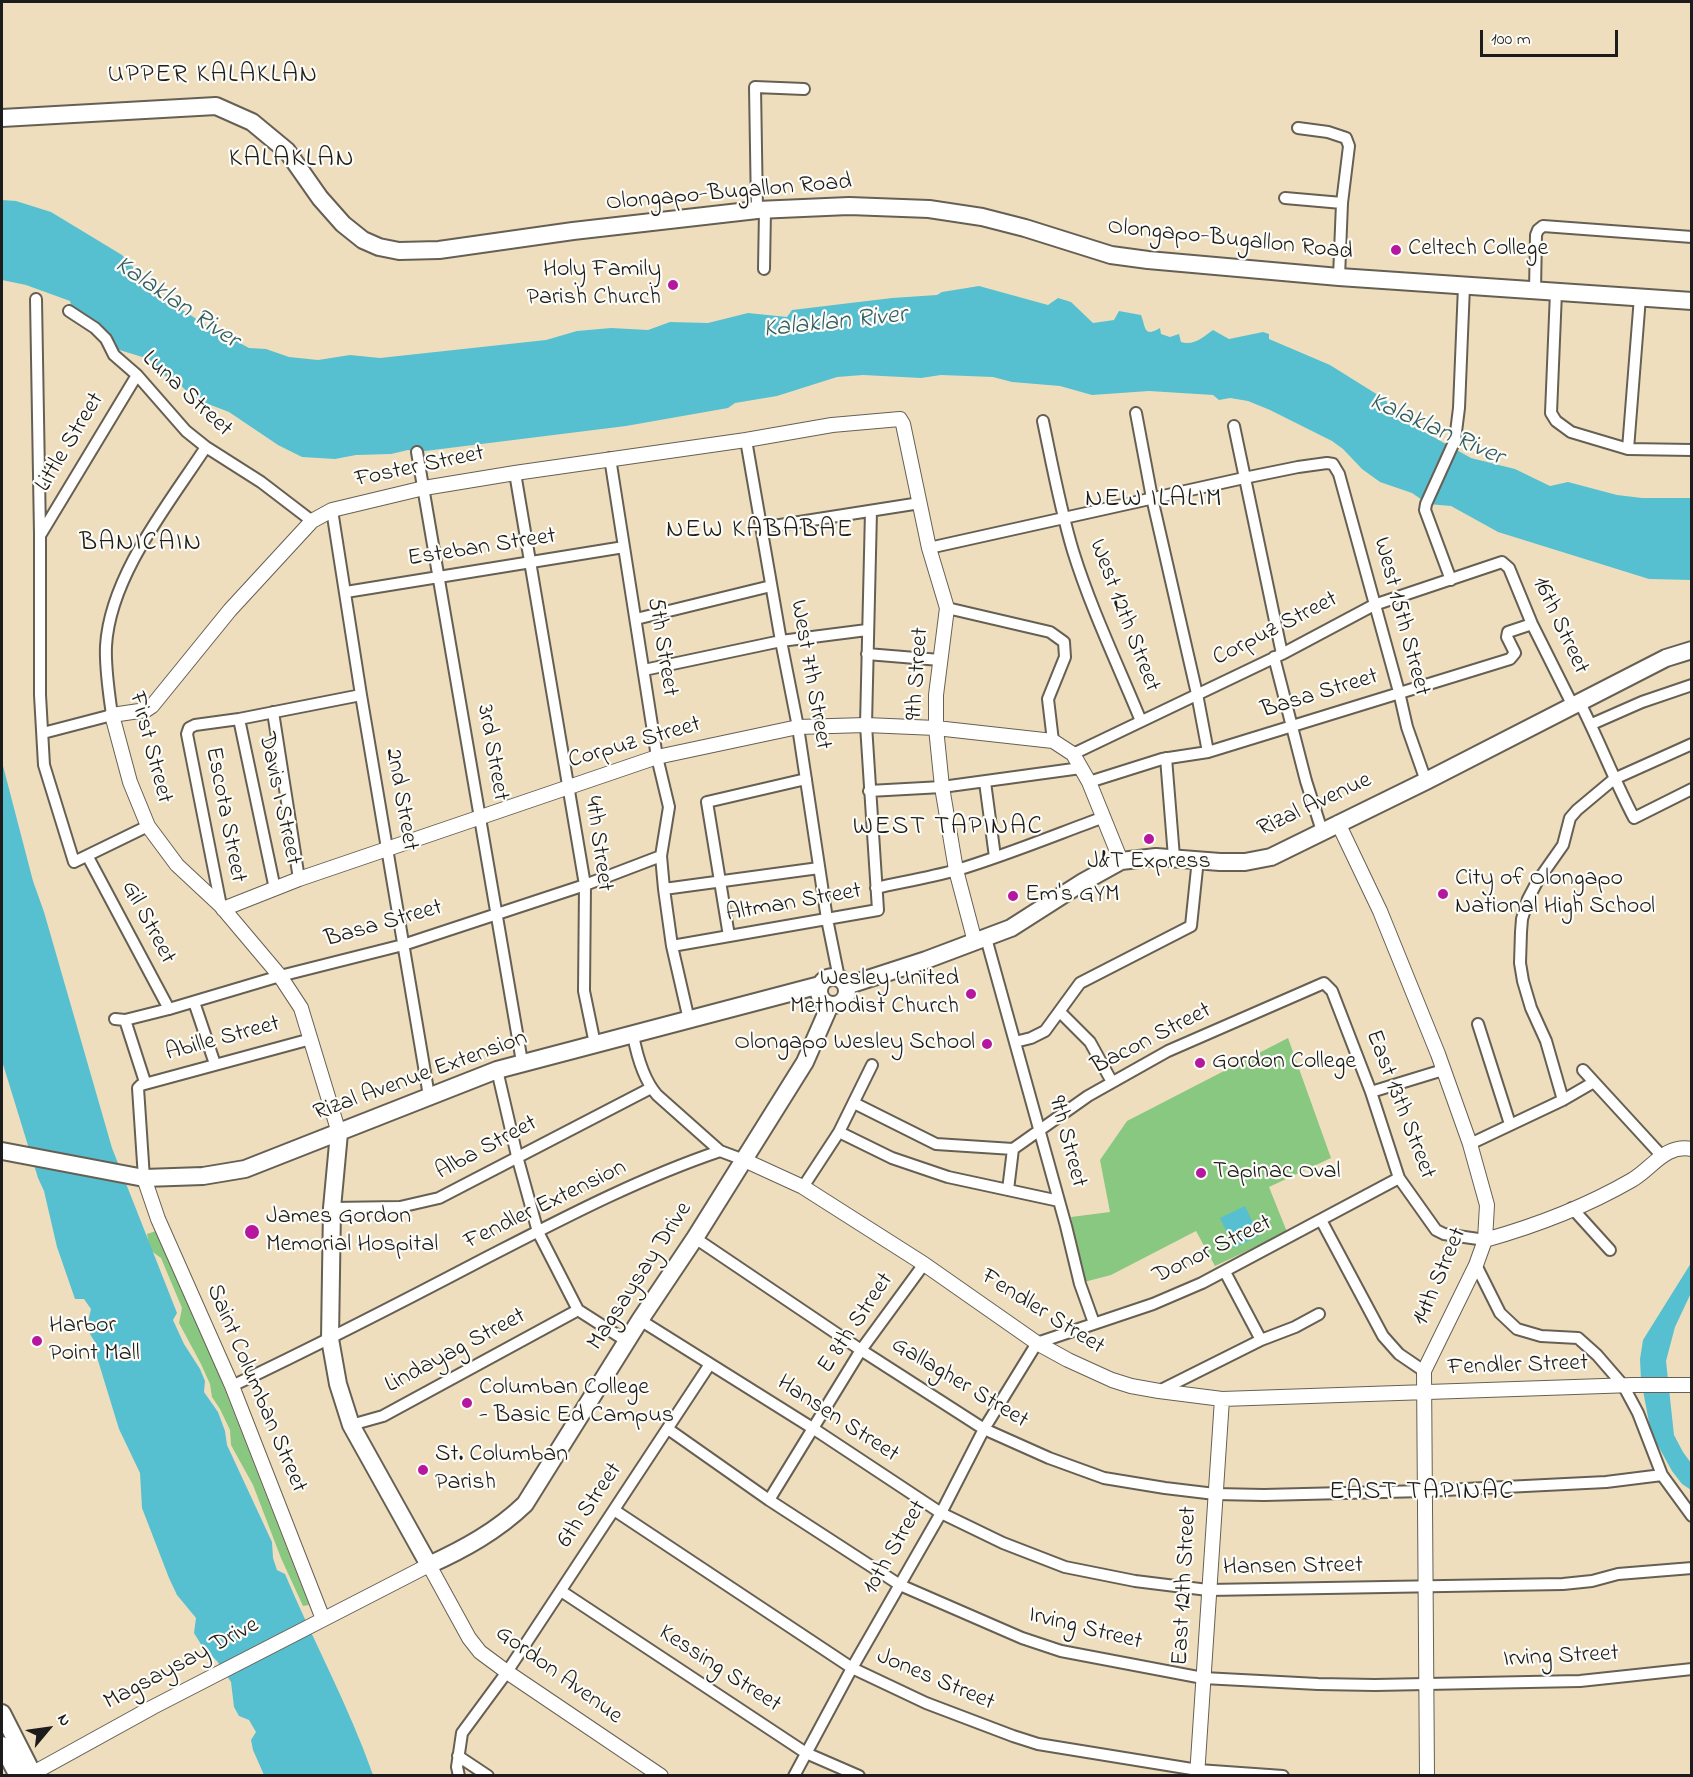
<!DOCTYPE html>
<style>
body{margin:0}
#map{position:relative;width:1693px;height:1777px;overflow:hidden;background:#efdebd;font-family:"Indie Flower",sans-serif}
canvas{display:block}
.frame{position:absolute;inset:0;border:3px solid #1c1c1c;pointer-events:none}
.north{position:absolute;left:18px;top:1699px;width:60px;height:60px;-webkit-text-stroke:4px #fdfcf7;paint-order:stroke;rotate:61deg;font-size:16px;font-weight:700;line-height:24px;text-align:center;color:#1c1c1c}
.north::after{content:'';display:block;margin:auto;width:21px;height:27px;background:#1c1c1c;clip-path:polygon(50% 0,100% 100%,50% 72%,0 100%)}
.scale{position:absolute;left:1480px;top:30px;width:138px;height:27px;box-sizing:border-box;border:3px solid #1c1c1c;border-top:0;padding-left:8px;font-size:18px;line-height:21px;white-space:nowrap;color:#1c1c1c;-webkit-text-stroke:4px #fdfcf7;paint-order:stroke}
</style>
<div id="map">
<canvas width="1693" height="1777"></canvas>
<div class="frame"></div>
<div class="north">N</div>
<div class="scale">100 m</div>
</div>
<script>
const g = document.querySelector('canvas').getContext('2d');
g.lineJoin = 'round';
function fillPath(path, color) {
  g.fillStyle = color;
  g.fill(path, 'evenodd');
}
function trace(path, color, width, dash) {
  g.strokeStyle = color;
  g.lineWidth = width;
  g.lineCap = dash ? 'butt' : 'round';
  g.setLineDash(dash || []);
  g.stroke(path);
}
function write(font, color, halo, rows, align = 'center') {
  g.font = font + ' "Indie Flower",sans-serif';
  g.lineWidth = 4.5;
  g.setLineDash([]);
  g.textBaseline = 'middle';
  g.strokeStyle = halo;
  g.fillStyle = color;
  for (const [text, x, y, turn = 0] of rows) {
    g.save();
    g.translate(x, y);
    g.rotate((+turn || 0) * Math.PI / 180);
    g.textAlign = isNaN(turn) ? turn : align;
    if (halo) g.strokeText(text, 0, 0);
    g.fillText(text, 0, 0);
    g.restore();
  }
}
const green = new Path2D(`
 M1288,1038l43,120 -62,29 18,45 -72,34 -19,-35 -85,44 -27,7 -13,-65 39,-5 -10,-52 27,-39z
 M162,1229l147,376 -6,1 -22,-48 -28,-73 -22,-40 -1,-15 -10,-21 -8,-12 -2,-13 -9,-20 -22,-41 3,-15 -21,-50 -11,-8 -3,-16z`);
const water = new Path2D(`
 M2,200l14,1 35,11 71,43 28,31 25,19 26,17 48,26 17,1 23,8 29,3 32,-5 30,3 166,-18 31,-9 34,-3 37,2 22,-8 38,1 40,-10 39,4 5,-7 100,-12 45,-3 5,-3 37,-6 69,19 10,-7 13,4 22,21 21,-3 5,-9 22,4c5,12 2,23 19,13l1,6 9,3 9,-3 2,8c13,4 22,-5 32,-12l16,9 34,-7 6,2v5l61,26 56,35 8,15 77,43 44,11 35,17 18,-4 49,13 25,3h49v82l-42,-1 -151,-47 -47,-26 -23,-2 -16,-11 -32,-11 -18,-13 -19,-20 -11,-8 -62,-31 -22,-9 -18,-3 -11,2 -6,-5 -64,-4 -57,4 -32,-9 -48,-4 -19,-5 -52,-2 -20,3 -58,-3 -26,2 -60,19 -42,7 -7,5 -102,18 -209,26 -9,-2 -17,4 -35,1 -21,4 -33,-2 -24,-12 -49,-33 -34,-13 -20,-19 -10,-4 -16,-17 -33,-10 -44,-41 -2,-7 -44,-16 -24,-5z
 M2,762l31,119 11,31 68,236 65,165 -4,7 11,24 16,25 5,12 -1,11 14,20 7,19 2,14 45,97 1,16 4,12 8,4c28,67 64,132 88,201h-109l-11,-25 -2,-10 5,-8 -7,-12 -10,-4 -5,-9 -3,-25 -14,-21 -15,-15 -8,-13 2,-15 -19,-23 -8,-17 -27,-70 -2,-35 -21,-44 -23,-75v-10l-6,-10 -2,-12 3,-13 -7,-10h-9l-18,-52 -13,-56 -6,-13 -36,-117z
 M1245,1206l14,30 -25,12 -14,-30z
 M1691,1263v30l-16,34 -9,34 8,74 9,17 8,11v27l-9,-6 -10,-13 -21,-38 -10,-53 -1,-21 3,-19z`);
const street = new Path2D(`
 M1298,128l30,4 18,6 3,8 -7,57 -3,74
 M1285,198l57,5
 M757,210l-2,-123 49,2
 M764,269l1,-59
 M1535,291l1,-56 2,-5 5,-4 149,11
 M1556,292l-5,121 5,8 15,11 57,17 64,1
 M36,299l4,235v161l4,70 30,97 74,-36
 M69,311l26,17 11,11 8,16 23,20 49,56 20,16 55,35 51,39
 M1136,413l16,85 45,196 11,58
 M1043,421c9,43 17,87 30,130 18,58 45,114 68,170
 M1234,426l48,228
 M746,440l35,201 17,86 29,192 12,59
 M1628,449l12,-152
 M417,452l105,610
 M610,458l47,299 12,50 -8,49 3,33 8,57 17,74
 M515,473l70,412 -1,106 11,53
 M332,510l29,185 68,401
 M761,528l159,-25
 M41,534l96,-159
 M929,548l315,-70 54,-11 29,-4 6,1 6,10 60,218 8,35 19,54
 M1451,580l-26,-70 1,-6 29,-64 4,-32 5,-122
 M346,592l278,-45
 M947,608l103,24 14,10 1,15 -17,42 5,42
 M636,619l135,-33
 M867,654l73,6
 M1274,657l32,124 16,50
 M644,670l137,-29 86,-11
 M1579,701c20,39 35,79 55,117l58,-29
 M273,712l26,167
 M239,719l36,170
 M1592,724l50,-22 50,-17
 M43,733l69,-18c-3,-22 -7,-46 -6,-69 4,-70 62,-141 100,-199
 M1073,754l209,-100 92,-49 128,-43 7,6 23,56 41,82
 M1166,758l8,99
 M985,782l10,75
 M1089,782l73,-23 46,-7 302,-93 5,-6 -8,-16 1,-5 24,-8
 M869,791l73,-4 139,-19
 M88,857l81,152
 M876,888c27,-6 55,-11 81,-18 50,-15 98,-35 147,-53
 M664,889l155,-21
 M221,906l-34,-172 2,-6 6,-3 44,-6 122,-24
 M729,936l-22,-134 99,-23
 M986,938l80,288 14,58 14,39
 M672,946l206,-36 -12,-185 5,-214
 M194,1002l21,62
 M1060,1012l30,30 22,40
 M115,1019l10,1 44,-11 111,-33 123,-31 182,-60 76,-29
 M125,1020l20,62
 M1478,1024l32,100
 M633,1035c4,21 10,44 24,60l63,56 24,9
 M1015,1042l16,-4 14,-7 35,-48 111,-57 7,-67
 M497,1070l20,86 21,76 40,78 50,32
 M1583,1070l78,85
 M1371,1092l72,-22
 M1563,1100l-17,-59 -15,-33 -8,-27 -3,-18 1,-31 1,-13 6,-20 9,-17 26,-37 7,-27 7,-8 37,-31 78,-35
 M854,1103l82,41 77,5
 M839,1132l53,26 56,19 111,24
 M1470,1144l93,-44 31,-18
 M144,1178l-6,-90 3,-3 170,-46
 M803,1187l36,-55 33,-67
 M1008,1190l5,-41 75,-53 80,-45 156,-68 8,8 39,101 28,86 37,52 8,4 41,6
 M332,1208l68,-1 39,-9 212,-110
 M1572,1208l38,42
 M1321,1220l62,116 16,18 25,17
 M695,1238l166,112 123,79 65,29 55,20 61,10 50,6 49,1 160,-4 182,-9 56,-7
 M1476,1265l24,48 17,16 24,7 37,2 19,17 26,30 15,28 24,62 30,41
 M640,1320l174,109 127,84 62,30 62,24 70,14 73,9 355,-6 29,-3 26,-7 74,-6
 M1261,1340l34,-13 24,-13
 M232,1386c84,-40 166,-82 248,-125 78,-40 157,-82 240,-110
 M1159,1391l102,-51 -36,-68
 M351,1425l32,-9 195,-106
 M668,1429l101,71 131,85 122,53 39,13 142,27 115,6 57,1 205,-4 112,-12
 M769,1500l92,-150 63,-86
 M614,1510l238,158 74,35 87,33 25,8 160,26 85,6
 M561,1591l245,162 53,23
 M458,1756l30,20
 M459,1776l-2,-9 5,-34 45,-61 203,-308
 M794,1776l58,-108 89,-155 43,-84 53,-86 116,-39 49,-21 197,-105`);
const secondary = new Path2D(`
 M1338,823l42,88 58,143 32,90 17,61 -2,35 -9,25 -52,106 3,405
 M223,909l76,-30 358,-122 141,-30 68,-2 70,3 117,13 20,13 16,28 32,79
 M339,1133l-38,-125 -21,-32 -59,-70 -44,-41 -29,-39 -18,-44 -18,-67 34,-5 6,-4 78,-96 82,-89 20,-11 92,-22 91,-15 231,-33 86,-15 68,-6 3,5 26,124 18,60 -11,87v33l6,59 14,83 19,72
 M744,1160l59,27 121,77 113,79 31,17 44,20 19,6 28,5 63,8 411,-14h59
 M144,1178l14,41 74,167 91,233
 M1485,1240c50,-14 102,-34 147,-60 21,-12 32,-36 60,-31
 M28,1776l125,-69 276,-142 40,73 11,14 27,20 154,104
 M1197,1776l25,-377`);
const primary = new Path2D(`
 M2,118l214,-12 36,16 35,29 33,47 23,26 20,16 16,7 20,4 40,-1 134,-19 184,-21 92,-4 80,3 53,8 43,11 86,27 37,5 191,17 353,24
 M819 991a14 14 0 1 1 28 0a14 14 0 1 1-28 0Z
 M846,986l80,-26 85,-32 72,-46 38,-21 35,-4 64,5h25l26,-5 155,-76 240,-123 26,-8
 M339,1133l-7,75 -2,131 8,45 13,41 78,140c35,-16 68,-34 96,-61l115,-184 55,-82 110,-176 25,-57
 M2,1151l142,27 59,-2 42,-7 252,-99 323,-85
 M2,1713l32,63
 M2,1745l16,31`);
const markers = [
 [1396,250,6,"#b5179e"],
 [673,285,6,"#b5179e"],
 [1149,839,6,"#b5179e"],
 [1443,894,6,"#b5179e"],
 [1013,896,6,"#b5179e"],
 [971,994,6,"#b5179e"],
 [987,1044,6,"#b5179e"],
 [1200,1063,6,"#b5179e"],
 [1201,1173,6,"#b5179e"],
 [252,1232,8,"#b5179e"],
 [37,1341,6,"#b5179e"],
 [467,1403,6,"#b5179e"],
 [423,1470,6,"#b5179e"]
];
const streetNames = [
 ["Olongapo-Bugallon Road",729,194,-5],
 ["Olongapo-Bugallon Road",1230,241,6],
 ["Luna Street",186,395,43],
 ["Little Street",71,443,-59],
 ["Foster Street",420,468,-12],
 ["Esteban Street",482,549,-9],
 ["West 12th Street",1123,616,69],
 ["West 15th Street",1400,617,75],
 ["16th Street",1559,626,65],
 ["Corpuz Street",1276,630,-27],
 ["5th Street",661,647,81],
 ["9th Street",919,674,-86],
 ["West 7th Street",809,675,80],
 ["Basa Street",1320,695,-17],
 ["Corpuz Street",635,744,-16],
 ["First Street",149,748,75],
 ["3rd Street",491,753,80],
 ["Davis I Street",278,799,78],
 ["2nd Street",400,800,80],
 ["Rizal Avenue",1315,806,-25],
 ["Escota Street",224,815,79],
 ["4th Street",597,844,82],
 ["Altman Street",794,904,-10],
 ["Gil Street",147,923,62],
 ["Basa Street",384,925,-16],
 ["Abille Street",223,1040,-15],
 ["Bacon Street",1152,1040,-27],
 ["Rizal Avenue Extension",421,1077,-20],
 ["East 13th Street",1399,1105,69],
 ["9th Street",1066,1142,75],
 ["Alba Street",487,1149,-28],
 ["Fendler Extension",546,1206,-26],
 ["Donor Street",1213,1251,-26],
 ["Magsaysay Drive",641,1277,-57],
 ["14th Street",1441,1277,-67],
 ["Fendler Street",1042,1313,32],
 ["E 8th Street",857,1324,-56],
 ["Lindayag Street",456,1352,-28],
 ["Fendler Street",1518,1367,-2],
 ["Gallagher Street",959,1384,31],
 ["Saint Columban Street",255,1389,67],
 ["Hansen Street",837,1420,33],
 ["6th Street",591,1506,-56],
 ["10th Street",896,1548,-60],
 ["Hansen Street",1293,1568,-1],
 ["East 12th Street",1186,1586,-87],
 ["Irving Street",1085,1630,14],
 ["Irving Street",1561,1658,-3],
 ["Magsaysay Drive",182,1665,-28],
 ["Kessing Street",719,1670,33],
 ["Gordon Avenue",558,1676,36],
 ["Jones Street",935,1681,23]
];
const poiNames = [
 ["Celtech College",1408,250],
 ["Holy Family",661,271,"right"],
 ["Parish Church",661,299,"right"],
 ["J&T Express",1149,863,"center"],
 ["City of Olongapo",1455,880],
 ["National High School",1455,908],
 ["Em's GYM",1025,896],
 ["Wesley United",959,980,"right"],
 ["Methodist Church",959,1008,"right"],
 ["Olongapo Wesley School",975,1044,"right"],
 ["Gordon College",1212,1063],
 ["Tapinac Oval",1213,1173],
 ["James Gordon",266,1218],
 ["Memorial Hospital",266,1246],
 ["Harbor",49,1327],
 ["Point Mall",49,1355],
 ["Columban College",479,1389],
 ["- Basic Ed Campus",479,1417],
 ["St. Columban",435,1456],
 ["Parish",435,1484]
];
const neighbourhoodNames = [
 ["UPPER KALAKLAN",213,77],
 ["NEW ILALIM",1154,501],
 ["NEW KABABAE",760,532],
 ["BANICAIN",141,545],
 ["WEST TAPINAC",948,829],
 ["EAST TAPINAC",1422,1494]
];
const waterNames = [
 ["Kalaklan River",176,304,34],
 ["Kalaklan River",835,324,-6],
 ["Kalaklan River",1436,431,24]
];
const quarterNames = [
 ["KALAKLAN",292,161]
];
fillPath(green, '#88c880');
fillPath(water, '#56c0d1');
trace(street, '#666054', 14);
trace(secondary, '#666054', 16);
trace(primary, '#666054', 20);
trace(street, '#fff', 10);
trace(secondary, '#fff', 14);
trace(primary, '#fff', 16);
for (const [x, y, r, color] of markers) {
  const dot = new Path2D();
  dot.arc(x, y, r, 0, 2 * Math.PI);
  g.fillStyle = color;
  g.fill(dot);
  trace(dot, '#fdfcf7', 2);
}
write('24px', '#1c1c1c', '#fdfcf7', streetNames);
write('24px', '#1c1c1c', '#fdfcf7', poiNames, 'left');
g.letterSpacing = '1.5px';
write('26px', '#1c1c1c', '#fdfcf7', neighbourhoodNames);
g.letterSpacing = '0px';
write('italic 26px', '#335e64', '#fdfcf7', waterNames);
g.letterSpacing = '1.5px';
write('27px', '#1c1c1c', '#fdfcf7', quarterNames);
g.letterSpacing = '0px';
</script>
